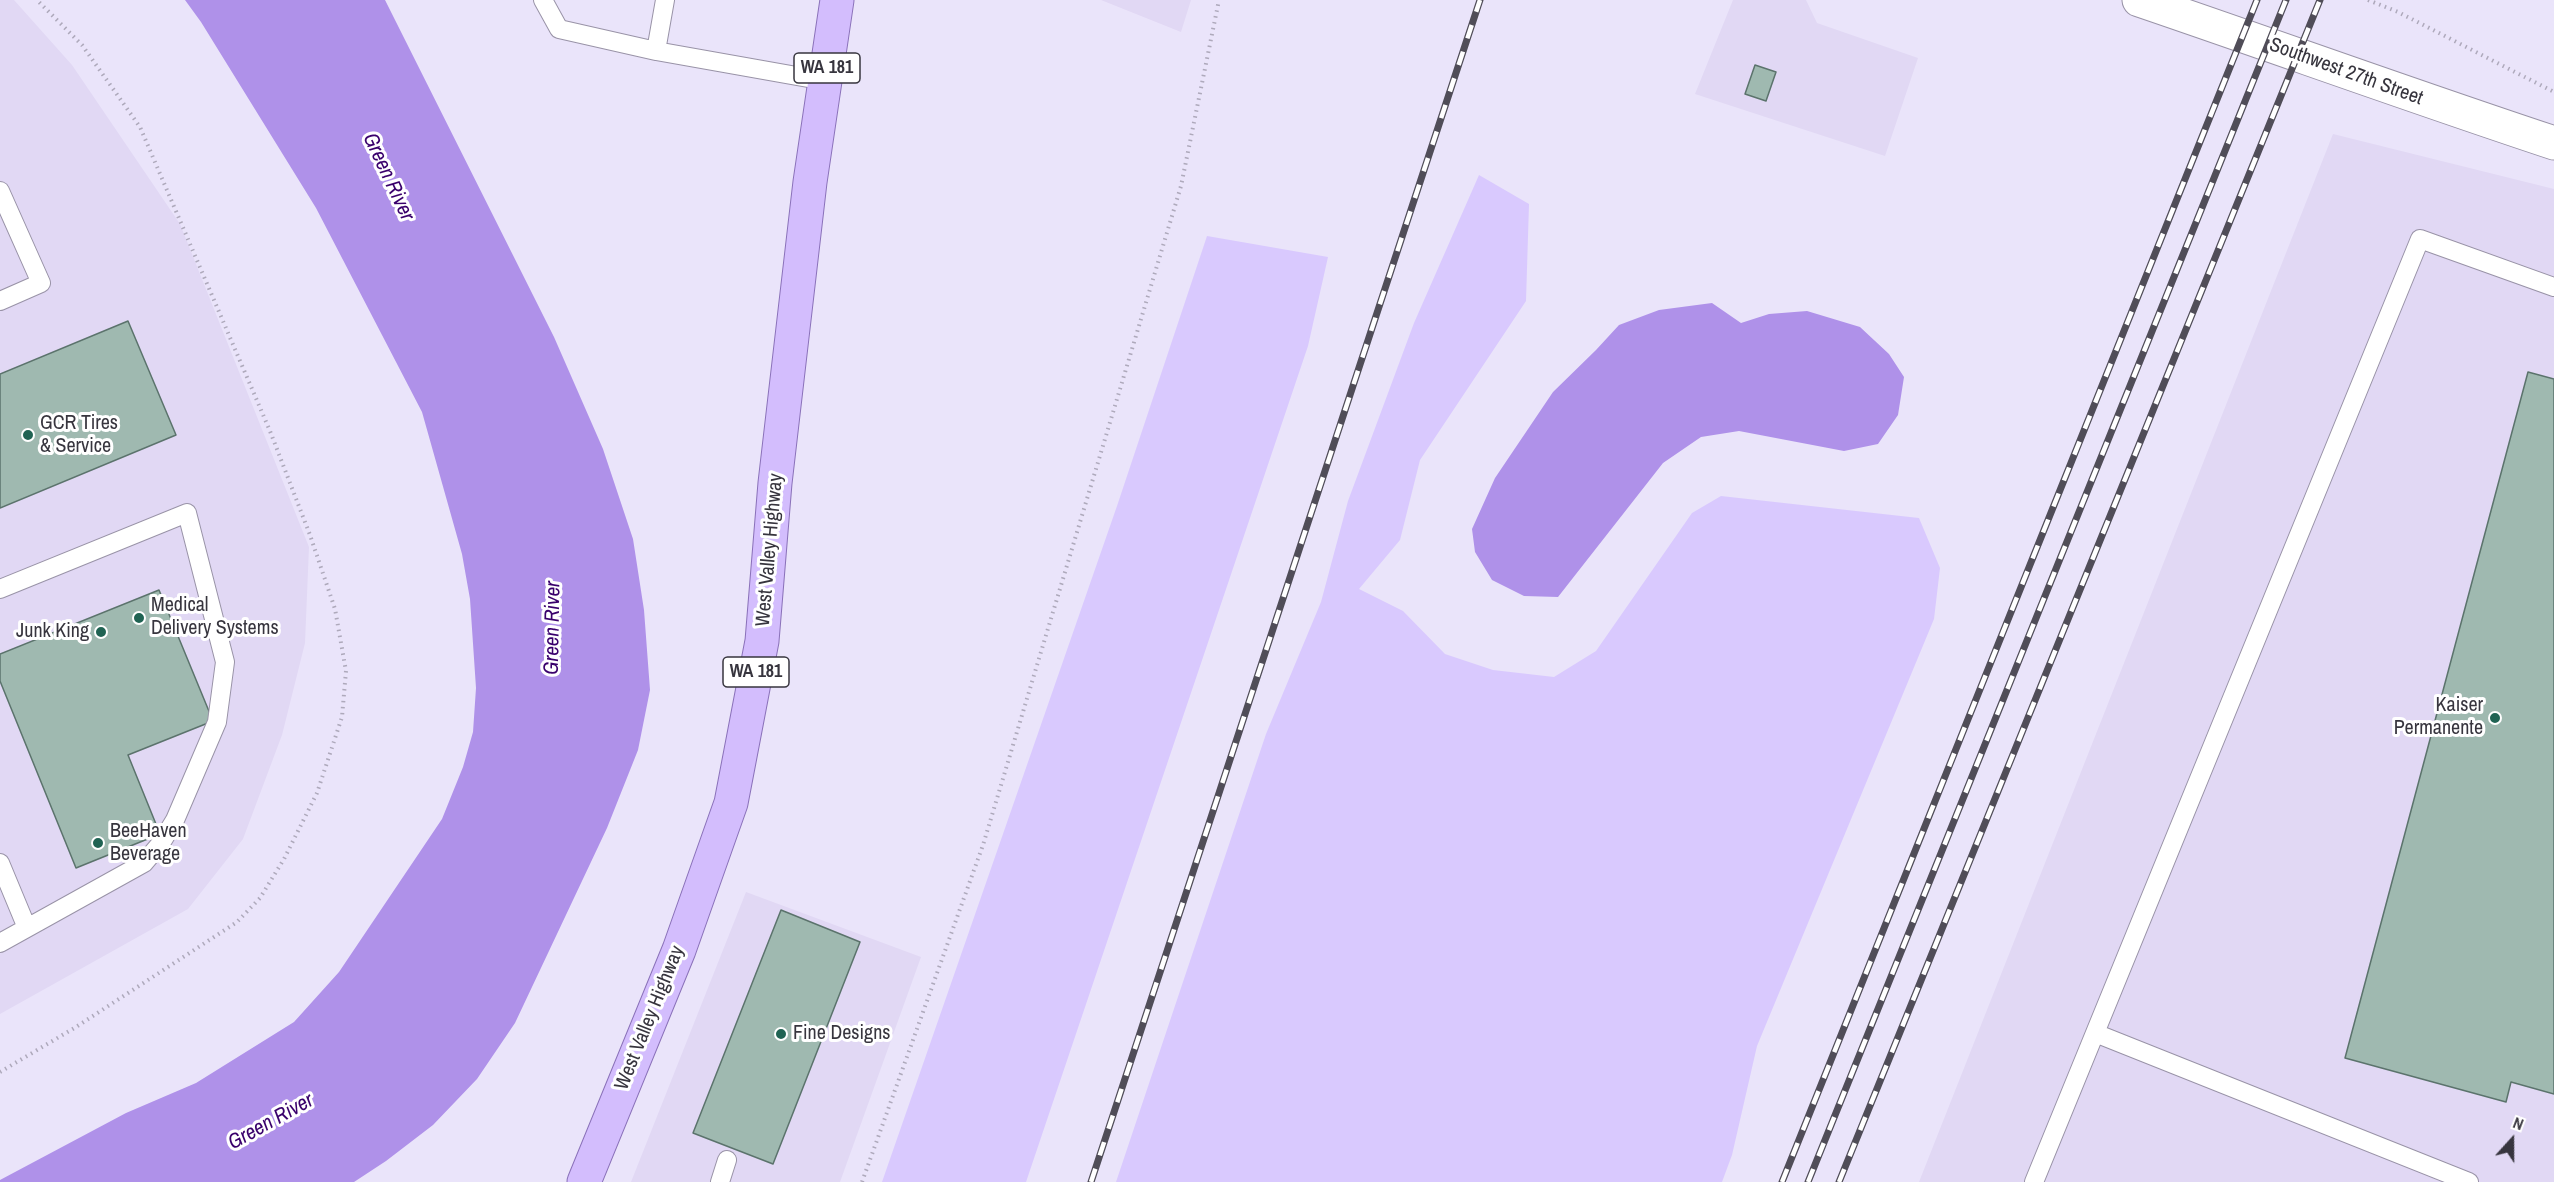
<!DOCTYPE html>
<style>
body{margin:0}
#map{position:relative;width:2554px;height:1182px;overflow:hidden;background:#eae4fa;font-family:"Archivo Narrow",sans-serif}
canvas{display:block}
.north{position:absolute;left:2482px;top:1110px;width:60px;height:60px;-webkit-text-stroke:4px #fff;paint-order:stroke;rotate:21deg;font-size:16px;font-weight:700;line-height:24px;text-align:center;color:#37353e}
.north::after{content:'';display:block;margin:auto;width:21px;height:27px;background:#37353e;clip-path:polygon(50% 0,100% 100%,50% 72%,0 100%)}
</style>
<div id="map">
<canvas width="2554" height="1182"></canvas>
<div class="north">N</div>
</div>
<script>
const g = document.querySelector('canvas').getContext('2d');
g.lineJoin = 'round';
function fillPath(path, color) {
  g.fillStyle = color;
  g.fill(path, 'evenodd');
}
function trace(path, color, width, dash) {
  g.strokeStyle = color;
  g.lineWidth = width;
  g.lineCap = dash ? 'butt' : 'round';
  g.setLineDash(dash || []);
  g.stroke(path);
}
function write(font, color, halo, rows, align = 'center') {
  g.font = font + ' "Archivo Narrow",sans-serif';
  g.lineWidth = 6;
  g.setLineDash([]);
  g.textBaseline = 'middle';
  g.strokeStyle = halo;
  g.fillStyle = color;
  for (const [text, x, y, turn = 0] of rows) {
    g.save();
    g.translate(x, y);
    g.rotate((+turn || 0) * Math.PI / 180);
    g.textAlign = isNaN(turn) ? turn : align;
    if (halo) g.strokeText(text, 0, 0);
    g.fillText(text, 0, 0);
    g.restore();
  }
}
const built = new Path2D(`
 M0,0h14l58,65 108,159 129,323 -4,96 -23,92 -39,104 -55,70 -188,105z
 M1101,0h90l-10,32z
 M1733,0h73l11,23 101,35 -33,98 -190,-62z
 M2333,134l221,55v993h-635z
 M746,892l175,65 -81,225h-209z`);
const green = new Path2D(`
 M1479,175l50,29 -3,97 -106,159 -20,80 -41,49 44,22 42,43 48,16 61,7 42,-26 96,-138 29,-17 198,22 21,50 -6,51 -177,427 -25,109 -10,27h-606l150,-448 55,-132 27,-101 66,-178z
 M1207,236l121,21 -20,89 -282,836h-144l235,-676z`);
const water = new Path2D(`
 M185,0h200l169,337 49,112 30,90 11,71 6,80 -12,60 -31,78 -92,195 -38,56 -44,46 -47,36 -32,21h-354v-2l126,-67 70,-30 98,-61 45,-50 103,-153 21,-52 10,-35 3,-44 -6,-89 -8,-45 -40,-142 -106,-204 -115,-186z
 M1712,303l29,20 28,-9 38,-3 53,16 29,27 15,23 -6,38 -20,29 -34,7 -105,-20 -38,6 -38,26 -105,134 -34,-1 -32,-16 -17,-28 -3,-23 23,-51 58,-86 43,-42 23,-25 40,-15z`);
const building = new Path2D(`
 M1755,65l21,7 -10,29 -21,-7z
 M128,321l48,114 -176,73v-134z
 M2528,372l26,7v715l-43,-12 -5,20 -161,-44z
 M159,590l54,131 -85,34 32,79 -84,34 -76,-187v-27z
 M781,910l79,32 -87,222 -80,-31z`);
const path = new Path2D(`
 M2368,0l30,12 156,80
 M0,1072l76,-45 161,-105 23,-24 24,-39 33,-66 25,-76 4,-46 -11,-62 -25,-74 -40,-104 -130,-304 -58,-82 -45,-45
 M862,1182l121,-337 198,-659 38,-186`);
const service = new Path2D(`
 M543,0l16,29 97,22
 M665,0l-9,51 169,30
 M0,191l41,92 -41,18
 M0,589l187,-76 38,149 -8,60 -42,98 -14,23 -17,20 -144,80
 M0,863l27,65
 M2095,1033l374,149
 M720,1182l7,-22
 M2034,1182l386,-943 134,48`);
const tertiary = new Path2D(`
 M2139,0c138,47 276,97 415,143`);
const primary = new Path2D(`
 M584,1182l95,-232 52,-147 31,-162 13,-158 35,-301 27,-182`);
const rail = new Path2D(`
 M1091,1182l389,-1182
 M1782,1182l475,-1182
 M1808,1182l478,-1182
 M1839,1182l481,-1182`);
const markers = [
 [28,435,6,"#206353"],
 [139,618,6,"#206353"],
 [101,632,6,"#206353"],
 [2495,718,6,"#206353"],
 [98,843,6,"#206353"],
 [781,1034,6,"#206353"]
];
const shields = [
 [827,68,66],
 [756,672,66]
];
const shieldNames = [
 ["WA 181",827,68],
 ["WA 181",756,672]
];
const streetNames = [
 ["Southwest 27th Street",2346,72,20],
 ["West Valley Highway",770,550,-85],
 ["West Valley Highway",650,1018,-68]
];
const poiNames = [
 ["GCR Tires",40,424],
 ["& Service",40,447],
 ["Medical",151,606],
 ["Delivery Systems",151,629],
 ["Junk King",89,632,"right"],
 ["Kaiser",2483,706,"right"],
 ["Permanente",2483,729,"right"],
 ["BeeHaven",110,832],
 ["Beverage",110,855],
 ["Fine Designs",793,1034]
];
const waterNames = [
 ["Green River",388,177,65],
 ["Green River",553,628,-89],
 ["Green River",271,1122,-29]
];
fillPath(built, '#e1d8f4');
fillPath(green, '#d9c9fe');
fillPath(water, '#af91e9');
fillPath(building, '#9fb9b0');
trace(building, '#5b736c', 1.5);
trace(service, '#9993a7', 20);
trace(tertiary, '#9993a7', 35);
trace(primary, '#8a71b9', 35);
trace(path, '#aea9bb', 4, [1.5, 4.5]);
trace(service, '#fff', 18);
trace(tertiary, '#fff', 33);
trace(primary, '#d3bdfd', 33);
trace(rail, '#504d58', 7);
trace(rail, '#fff', 4.5, [14]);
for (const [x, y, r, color] of markers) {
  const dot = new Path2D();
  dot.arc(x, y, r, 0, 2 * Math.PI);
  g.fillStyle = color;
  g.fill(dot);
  trace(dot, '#fff', 2);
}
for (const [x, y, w] of shields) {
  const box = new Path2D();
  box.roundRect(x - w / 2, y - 15, w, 30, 4.5);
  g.fillStyle = '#fff';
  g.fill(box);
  trace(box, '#37353e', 1.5);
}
write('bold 18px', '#37353e', null, shieldNames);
write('20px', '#37353e', '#fff', streetNames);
write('20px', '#37353e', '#fff', poiNames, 'left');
write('italic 21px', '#39006c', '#fff', waterNames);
</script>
